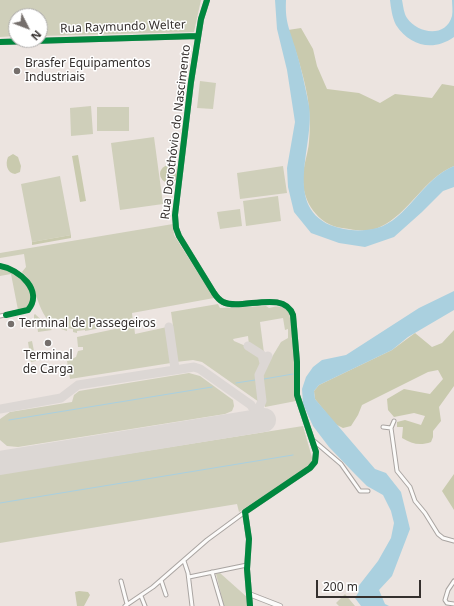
<!DOCTYPE html>
<meta charset="utf-8">
<style>
body{margin:0}
#map{position:relative;width:454px;height:606px;overflow:hidden;background:#ece4e0;font-family:"Noto Sans",sans-serif}
canvas{display:block}
.north{position:absolute;left:8px;top:8px;width:40px;height:40px;box-sizing:border-box;background:#fff;border:1px solid #aeacab;border-radius:50%;rotate:132deg;font-size:11px;font-weight:700;line-height:16px;text-align:center;color:#35302e}
.north::after{content:'';display:block;margin:auto;width:14px;height:18px;background:#756f6c;clip-path:polygon(50% 0,100% 100%,50% 72%,0 100%)}
.scale{position:absolute;left:316px;top:580px;width:105px;height:18px;box-sizing:border-box;border:2px solid #35302e;border-top:0;padding-left:5px;font-size:12px;line-height:14px;white-space:nowrap;color:#35302e;-webkit-text-stroke:3px #fff;paint-order:stroke}
</style>
<div id="map">
<canvas width="454" height="606"></canvas>
<div class="north">N</div>
<div class="scale">200 m</div>
</div>
<script>
const g = document.querySelector('canvas').getContext('2d');
g.lineJoin = 'round';
function fillPath(path, color) {
  g.fillStyle = color;
  g.fill(path, 'evenodd');
}
function trace(path, color, width, dash) {
  g.strokeStyle = color;
  g.lineWidth = width;
  g.lineCap = dash ? 'butt' : 'round';
  g.setLineDash(dash || []);
  g.stroke(path);
}
function write(font, color, halo, rows, align = 'center') {
  g.font = font + ' "Noto Sans",sans-serif';
  g.lineWidth = 3;
  g.setLineDash([]);
  g.textBaseline = 'middle';
  g.strokeStyle = halo;
  g.fillStyle = color;
  for (const [text, x, y, turn = 0] of rows) {
    g.save();
    g.translate(x, y);
    g.rotate((+turn || 0) * Math.PI / 180);
    g.textAlign = isNaN(turn) ? turn : align;
    if (halo) g.strokeText(text, 0, 0);
    g.fillText(text, 0, 0);
    g.restore();
  }
}
const green = new Path2D(`
 M0,0h201l-7,32 -154,4v-20h-24v20l-16,1z
 M200,81l16,2 -3,26 -16,-1z
 M91,106l2,28 -22,2 -1,-28z
 M97,107h32v24h-32z
 M154,137l9,67 -43,6 -9,-67z
 M283,166l4,27 -47,6 -3,-26z
 M60,176l11,59 -39,7 -11,-58z
 M278,196l3,25 -35,5 -3,-25z
 M240,209l2,17 -22,3 -3,-17z
 M173,224l1,11 40,63 -82,15 1,9 -48,9v-1l-8,1v2l-4,-1v-3l-6,-1v3c-34,-10 -24,-39 -45,-59l4,-5 -2,-13 -24,4v-5z
 M0,268c16,2 39,22 28,39l-10,3 -7,-36 -11,2z
 M218,304l2,4 46,-2 3,2c7,-2 13,-3 20,3l6,45 1,45 -31,6 -2,-35 18,-30 7,-4v-9l-3,1 -2,-12 -23,4 4,31 -15,-8 -1,-9 -15,3 1,2 14,6 13,11 1,5 -5,14 2,25 -57,-40 -9,-2 -17,2 -6,-36h3l-2,-14z
 M35,314l17,16 -14,2 -1,-8h-3v-9z
 M134,325l1,9 32,-7 4,36 -101,16 -3,-18 9,-4 2,-6 5,-1v-3h-5l-1,-10z
 M32,341l4,20 -5,1 -3,-20z
 M189,373l11,3 33,24 1,6 -2,5 -7,3 -207,33 -11,-1 -7,-6v-21l10,-7 62,-10 2,-7 5,-4z
 M303,426l10,35 -10,9 -64,42 -2,-8 -237,39v-69z
 M220,573l28,25 1,8h-25l-8,-32z
 M345,594l10,12h-16l-3,-3z`);
const forest = new Path2D(`
 M301,28l12,21 4,17 10,23 32,4 21,10 15,-9 37,4 10,-14 12,2v80c-31,13 -44,47 -74,61 -12,6 -25,3 -38,1 -24,-3 -40,-27 -39,-50 0,-12 5,-24 6,-36 1,-10 1,-22 0,-33 -1,-20 -13,-60 -21,-79z
 M13,154l5,3 3,9 -1,6 -5,2c-8,-1 -10,-10 -7,-17z
 M78,155l8,46 -6,1 -8,-46z
 M160 174a9 9 0 1 1 18 0a9 9 0 1 1-18 0Z
 M71,235v3l-39,7v-3z
 M454,330v56l-15,21 2,14 -8,10v6l-2,5c-11,4 -19,2 -29,-4l1,-11h-6v-5l8,-2 16,5 4,-9 -11,-3 -20,4 -6,-7 -1,-11 17,-10 26,5 13,-15 -5,-9 -10,2 -66,33 -4,10 -7,11 -8,2 -8,-4 -20,-25 -1,-8 5,-6 73,-35 23,-17 17,14 10,-4z
 M454,474v36l-12,-19z
 M79,591l9,1 2,3 -6,11h-7l-2,-14z`);
const water = new Path2D(`
 M275,0h11c-1,22 3,27 9,47 6,19 10,39 14,59 6,38 -26,98 21,119 15,6 32,7 47,3 30,-8 45,-49 77,-62v21l-11,4 -21,21 -28,25 -29,10 -26,-4 -28,-10 -17,-21 -6,-25 -1,-19 8,-46 -8,-52 -10,-41z
 M390,0h12c1,5 2,14 5,18 11,16 39,20 45,-2 1,-5 0,-11 0,-16h2v37c-21,15 -44,9 -58,-12 -4,-8 -5,-17 -6,-25z
 M454,291v19l-46,27 -16,13 -73,35 -5,6 1,8 60,70 11,4 15,19 9,37 -18,47 -13,14 6,14 4,2h-28l-6,-8 3,-5 -1,-5 21,-27 13,-23 3,-15 -3,-12 -8,-16 -16,-9 -14,-14 -24,-25 -16,-21 -10,-22 -1,-15 4,-12 7,-10 9,-7 24,-5 73,-47z`);
const stream = new Path2D(`
 M264,379l29,-5
 M236,383l19,-3
 M9,420l203,-33
 M0,503l293,-48`);
const taxiway = new Path2D(`
 M169,327l6,42
 M248,346l14,9 2,8
 M0,409l61,-11 17,-13 116,-18 6,2 51,36 5,9 -4,7 -4,2
 M255,417l7,-16 -3,-26 9,-19
 M0,460l6,2`);
const runway = new Path2D(`
 M0,463l264,-43`);
const street = new Path2D(`
 M0,266c19,3 44,25 28,44l-28,6
 M394,421l-3,7 6,43 13,16 5,14 10,12 13,21 5,4 11,3
 M383,427l8,1
 M314,441l27,23 19,27h8
 M184,561l4,12 4,33
 M212,572l10,34
 M189,577l58,-12
 M161,580l5,15
 M121,581l6,23
 M454,581l-6,9 -3,10 2,3 7,1
 M141,596l4,10
 M125,606l28,-19 54,-47 38,-28`);
const secondary = new Path2D(`
 M207,0l-6,19 -10,63 -16,133 1,13 3,8 35,57c2,3 5,7 9,9 18,9 61,-13 70,13l4,47v33l19,57 -1,10 -5,6 -65,44 4,27 -2,30 3,37
 M0,42l198,-6
 M249,594l31,12`);
const cycleway = new Path2D(`
 M207,0l-6,19 -10,63 -16,133 1,13 3,8 35,57c2,3 5,7 9,9 18,9 61,-13 70,13l4,47v33l19,57 -1,10 -5,6 -65,44 4,27 -2,30 3,37
 M0,42l198,-6
 M0,266c19,3 44,25 28,44l-22,5`);
const markers = [
 [17,71,4,"#756f6c"],
 [11,324,4,"#756f6c"],
 [48,343,4,"#756f6c"]
];
const streetNames = [
 ["Rua Raymundo Welter",123,27,-2],
 ["Rua Dorothóvio do Nascimento",176,132,-83]
];
const poiNames = [
 ["Brasfer Equipamentos",25,64],
 ["Industriais",25,78],
 ["Terminal de Passegeiros",19,324],
 ["Terminal",48,356,"center"],
 ["de Carga",48,370,"center"]
];
fillPath(green, '#cfcfba');
fillPath(forest, '#c9caae');
fillPath(water, '#aad0df');
trace(stream, '#aad0df', 1);
trace(taxiway, '#dcd7d4', 9);
trace(runway, '#dcd7d4', 24);
trace(street, '#a9a4a1', 5);
trace(secondary, '#a9a4a1', 6);
trace(street, '#fcfbfa', 3);
trace(secondary, '#fcfbfa', 4.5);
trace(cycleway, '#00873e', 6);
for (const [x, y, r, color] of markers) {
  const dot = new Path2D();
  dot.arc(x, y, r, 0, 2 * Math.PI);
  g.fillStyle = color;
  g.fill(dot);
  trace(dot, '#fff', 1.5);
}
write('12px', '#35302e', '#fff', streetNames);
write('12px', '#35302e', '#fff', poiNames, 'left');
</script>
